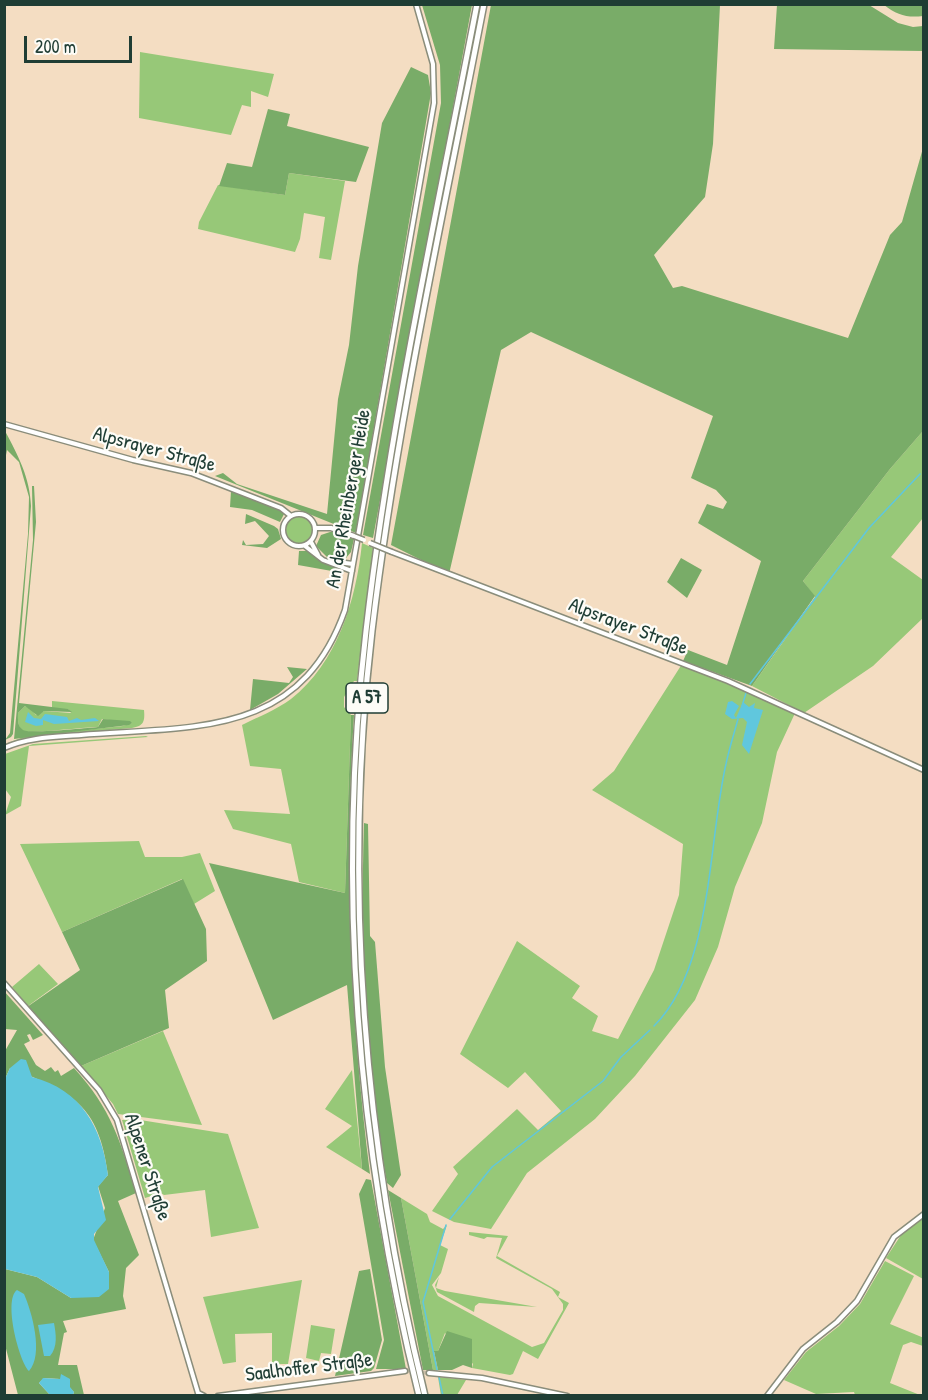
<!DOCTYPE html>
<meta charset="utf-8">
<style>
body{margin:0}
#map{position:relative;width:928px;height:1400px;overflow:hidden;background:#f4ddc2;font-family:"Patrick Hand",sans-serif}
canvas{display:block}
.frame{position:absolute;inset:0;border:6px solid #1f3d34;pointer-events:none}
.scale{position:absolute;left:24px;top:36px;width:108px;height:27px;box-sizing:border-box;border:3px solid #1f3d34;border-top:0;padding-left:8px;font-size:18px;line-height:21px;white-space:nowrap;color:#1f3d34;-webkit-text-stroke:4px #fdfcf7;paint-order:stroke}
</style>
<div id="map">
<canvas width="928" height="1400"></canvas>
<div class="frame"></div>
<div class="scale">200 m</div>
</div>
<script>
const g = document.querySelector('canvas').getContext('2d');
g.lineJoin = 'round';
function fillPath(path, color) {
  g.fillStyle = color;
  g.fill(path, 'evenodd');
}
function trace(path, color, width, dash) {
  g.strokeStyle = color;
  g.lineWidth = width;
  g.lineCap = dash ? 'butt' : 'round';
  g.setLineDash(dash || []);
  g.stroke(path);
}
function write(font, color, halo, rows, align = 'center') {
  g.font = font + ' "Patrick Hand",sans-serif';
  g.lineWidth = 4.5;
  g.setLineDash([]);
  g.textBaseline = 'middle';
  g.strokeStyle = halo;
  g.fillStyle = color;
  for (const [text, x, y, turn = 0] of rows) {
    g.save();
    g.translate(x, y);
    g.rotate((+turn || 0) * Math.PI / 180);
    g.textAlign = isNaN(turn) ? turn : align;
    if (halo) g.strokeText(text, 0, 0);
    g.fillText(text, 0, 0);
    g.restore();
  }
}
const green = new Path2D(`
 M140,52l134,22 -6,23 -17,-6v16l-9,-2 -11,30 -92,-17z
 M289,173l56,8 -14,79 -12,-2 6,-41 -21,-4 -4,26 -5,13 -97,-23 1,-7 19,-37 67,10z
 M923,431v87l-32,39 32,23v38l-50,48 -69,47 -52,-27 63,-89 -12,-16 87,-112z
 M285 530a14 14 0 1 1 28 0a14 14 0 1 1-28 0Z
 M362,543l11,5 -16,133h-3l-10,16v10l7,8 -6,178 -46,-11 -8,-38 -58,-15 -9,-19 66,4 -9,-45 -31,-3 -8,-41c16,-8 34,-15 49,-26 46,-36 65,-98 71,-156z
 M682,664l114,47 -19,41 -15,71 -27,64 -17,60 -23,53 -60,76 -40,43 -68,54 -36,56 -37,-7 -22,-11 26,-37 -5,-7 64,-58 21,21 23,-19 -36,-39 -17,16 -48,-34 57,-113 63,45 -8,12 26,18 -6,15 26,8 36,-69 25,-75 4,-51 -91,-54 22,-19z
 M52,701l92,9c1,11 0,16 -12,18l-102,9 -25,7 21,-8 97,-10 9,-3 -30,-4 -4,8c-11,0 -71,7 -75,4 -6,-5 -5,-12 -5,-18l7,-7 6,3 5,6 8,-4 27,2 -3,-4h-16z
 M146,736l2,1 -119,9 -8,60 -16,9 6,-18 -6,-8v-35l28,-10z
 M139,841l6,16h37l18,-4 15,38 -21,13 -12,-25 -120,53 -42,-88z
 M39,964l19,20 -30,22 -16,-19z
 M163,1031l39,94 -84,-11 -5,-10 -32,-38z
 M352,1070l10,99 -36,-22 26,-21 -27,-17z
 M134,1119l94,15 31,94 -48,9 -6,-47 -41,5 -3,-2 -16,5 -23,-78z
 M401,1198l26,16 3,8 13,7 4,-4 -7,20 8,4 -7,24 -9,12 6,11 94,51 12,-4 19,-33v-6l-11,-15 -56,-31 6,-20 -15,-1 -3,2 -15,-4v-3l39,4 -11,20 63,36 -2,5 11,6 -31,56 -15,-8 -10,23 -3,1 -38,-7 1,-4 -28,-31 -7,18 -4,1 4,18h-5z
 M923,1218v61l-37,-21 17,-26z
 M885,1261l29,15 -24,48 34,14 -1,8 -12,-4 -8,3 -13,38 30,12h-65l-1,-3 -38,2 -32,-14 22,-28 33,-26 21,-22z
 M439,1277l-3,11 9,3 92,16 -58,-4 -4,3 -1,6 -37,-20 -2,-7z
 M302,1280l-14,84h-16v-31l-37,1 1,28 -13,2 -20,-67z
 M311,1325l24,4 -4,25 -10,-1 -2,8 -13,-3z
 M438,1377l28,3 -9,15 -16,1z`);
const forest = new Path2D(`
 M422,5h50l-99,533 -10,-3 78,-432 -1,-38z
 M491,5h229l-7,139 -8,53 -51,58 19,33 9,-2 166,52 42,-103 12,-13 21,-74v283l-33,38 -87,112 12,15 -63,90 -69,-25 5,-11 39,15 34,-104 -63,-38 9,-19 16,5 4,-7 -11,-12 -25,-12 22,-62 -182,-84 -30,18 -52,224 -58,-29z
 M777,5h92l29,18 15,4 10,-1v25l-149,-2z
 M884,5h39v11c-16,2 -26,-1 -39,-11z
 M411,67l17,8 3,18 -75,440 -141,-57 8,-3 14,11 90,30 11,-115 11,-54 9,-79 24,-143z
 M268,109l22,5 -3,12 82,21 -13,35 -67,-9 -4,22 -66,-9 8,-23 25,4z
 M5,431c13,24 25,47 26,75l-18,228 -2,3 -6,3 5,-7 18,-199 1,-37 -10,-35 -12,-12 -2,10z
 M32,486h2l2,36 -17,181 49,6 4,3 -28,-1 -6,5 -13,-10 -7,7c0,6 -1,13 5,17 4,4 65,-2 75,-3l5,-8 27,2 2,2 -3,2 -115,14 19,-199z
 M231,491l49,19 4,4 -4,8 -28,-12 -22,-3z
 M246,514l28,12 4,3 3,10 -14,9 -25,-3 1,-5 3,5 17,-1 6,-8 -14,-15 -10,3z
 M333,531l21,8 -3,13 -5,6 -19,-1 -11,-11 5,-11z
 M299,551h10l15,12 20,7 -1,3 -45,-8z
 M681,558l21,12 -15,28 -20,-16z
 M287,667l20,2 -29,25 -28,16 3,-31 36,4 4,-6z
 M351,715h3c-10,154 -3,306 16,459l-8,-5 -15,-184 -74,35 -64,-157 136,30z
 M364,823l4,1 2,112 5,6 10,125 16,108 -8,13 -6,-5c-21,-116 -27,-242 -23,-360z
 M183,879l23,50 1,32 -42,29 4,38 -88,38 -54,-59 53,-37 -18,-38z
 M4,991l39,44 -10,5 -3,-6 -3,1 3,6 -6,3 12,21 9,6 6,-4 4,5 3,-2 3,6 13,-8c38,42 46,72 62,125l-18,8 21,54 -13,13 -3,28 3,13 -63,12 4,11 -3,1 -6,32h19l7,30h-11l1,-3 -14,-13 -16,-1 -5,5 11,12h-32l-14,-54 1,-72 32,8 34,21 38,-26 -16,-32 12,-32 -7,-22 10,-11c-9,-71 -36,-83 -98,-107l-5,11v-28l12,-21 -12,-1z
 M366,1179l5,1 35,189h-30l8,-29 -25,-146z
 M388,1190l13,8 32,172h-10z
 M370,1269l12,71 -8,28 -3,3 -36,5 24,-105z
 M447,1331l25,8v29l-9,-3 -11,5h-14l-4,-19h4z`);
const water = new Path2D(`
 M732,701l7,5 -5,9 2,3 7,-16 6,5 6,-4 -1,5 9,2 -14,44 -7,-9 5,-23 -4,-4 -11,1 -7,-5 3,-12z
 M28,712l6,6 7,1 4,-5 22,3 2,4 8,-3 4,2 14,-2 4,3 -45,3 -11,-4v5l-7,1 -11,-4z
 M21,1059l5,1 6,17c50,13 70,51 76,98l-10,12 8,33 -12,14v6l15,32v17l-10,8 -28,1 -34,-21 -32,-8v-190l5,-11z
 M17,1290l7,4c8,18 20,61 5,77 -10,-10 -26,-71 -12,-81z
 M54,1323c2,11 4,24 -4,33h-6l-6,-31z
 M61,1374l9,5v8l4,5 -1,3h-23l-11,-12 4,-5 17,1z`);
const stream = new Path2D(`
 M923,471h1
 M750,684l119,-156 51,-54
 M742,706l4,-13
 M654,1026c59,-58 54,-185 72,-262 3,-15 8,-30 12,-45
 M450,1219l42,-52 111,-86 18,-24 29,-27
 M437,1370l-14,-68 23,-77
 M439,1377l4,19`);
const tertiaryTunnel = new Path2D(`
 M405,1371l24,2`);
const tertiary = new Path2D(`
 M4,424l129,36 58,13 90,35 10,8
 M283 530a16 16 0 1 1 32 0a16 16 0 1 1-32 0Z
 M316,528h15l23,8
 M311,542l7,13
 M305,546l18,14 29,11
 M392,552l336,129 196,89
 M330,561l23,3
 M4,748c25,-11 51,-11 77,-13 113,-9 219,3 264,-125l89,-507 -1,-39 -17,-60
 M4,983l95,107 18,30 81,273
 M429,1373l53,5 85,18
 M198,1393l6,3
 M218,1396l187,-25
 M767,1396l36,-47 34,-27 20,-21 37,-64 30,-23`);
const motorway = new Path2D(`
 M419,1396c-62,-249 -83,-510 -53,-765 24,-210 71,-419 111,-627
 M425,1396c-61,-249 -83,-510 -53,-765 25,-211 72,-419 112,-627`);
const tertiaryBridge = new Path2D(`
 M354,536l10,4
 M370,543l22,9`);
const shields = [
 [367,698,42]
];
const shieldNames = [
 ["A 57",367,698]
];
const streetNames = [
 ["Alpsrayer Straße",154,450,15],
 ["An der Rheinberger Heide",349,499,-80],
 ["Alpsrayer Straße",628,627,21],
 ["Alpener Straße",147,1167,72],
 ["Saalhoffer Straße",309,1368,-7]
];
fillPath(green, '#97c878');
fillPath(forest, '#79ac68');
fillPath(water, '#60c7dd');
trace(stream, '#60c7dd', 1.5);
trace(tertiaryTunnel, '#c9bda6', 4, [4, 2]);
trace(tertiary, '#8a8d7b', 7);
trace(motorway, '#8a8d7b', 8);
trace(tertiary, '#fff', 4);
trace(motorway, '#fff', 5);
trace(tertiaryBridge, '#8a8d7b', 7, []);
trace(tertiaryBridge, '#fff', 4);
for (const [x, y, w] of shields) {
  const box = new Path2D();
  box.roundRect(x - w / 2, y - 15, w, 30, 4.5);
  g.fillStyle = '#fdfcf7';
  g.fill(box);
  trace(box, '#1f3d34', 1.5);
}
write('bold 18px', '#1f3d34', null, shieldNames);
write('20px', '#1f3d34', '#fdfcf7', streetNames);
</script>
